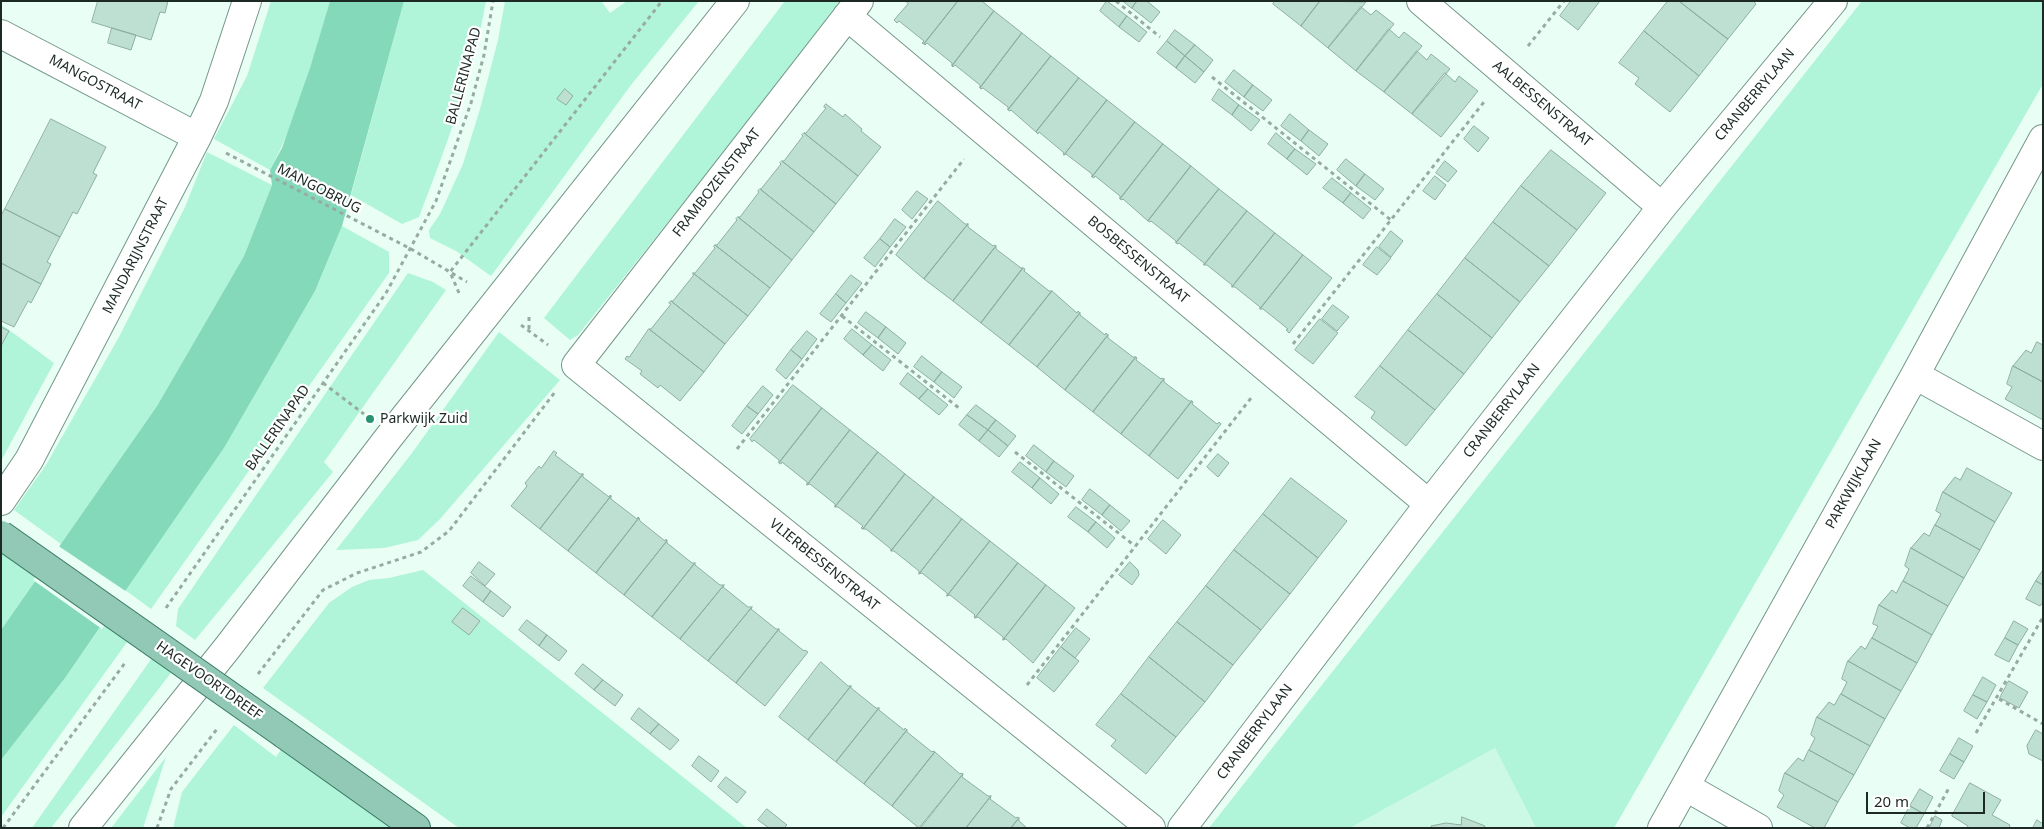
<!DOCTYPE html>
<style>
body{margin:0}
#map{position:relative;width:2044px;height:829px;overflow:hidden;background:#e9fff5;font-family:"Noto Sans",sans-serif}
canvas{display:block}
.frame{position:absolute;inset:0;border:2px solid #1c2924;pointer-events:none}
.scale{position:absolute;left:1866px;top:792px;width:119px;height:22px;box-sizing:border-box;border:2px solid #1c2924;border-top:0;padding-left:6px;font-size:15px;line-height:18px;white-space:nowrap;color:#1c2924;-webkit-text-stroke:4px #fff;paint-order:stroke}
</style>
<div id="map">
<canvas width="2044" height="829"></canvas>
<div class="frame"></div>
<div class="scale">20 m</div>
</div>
<script>
const g = document.querySelector('canvas').getContext('2d');
g.lineJoin = 'round';
function fillPath(path, color) {
  g.fillStyle = color;
  g.fill(path, 'evenodd');
}
function trace(path, color, width, dash) {
  g.strokeStyle = color;
  g.lineWidth = width;
  g.lineCap = dash ? 'butt' : 'round';
  g.setLineDash(dash || []);
  g.stroke(path);
}
function write(font, color, halo, rows, align = 'center') {
  g.font = font + ' "Noto Sans",sans-serif';
  g.lineWidth = 4.5;
  g.setLineDash([]);
  g.textBaseline = 'middle';
  g.strokeStyle = halo;
  g.fillStyle = color;
  for (const [text, x, y, turn = 0] of rows) {
    g.save();
    g.translate(x, y);
    g.rotate((+turn || 0) * Math.PI / 180);
    g.textAlign = isNaN(turn) ? turn : align;
    if (halo) g.strokeText(text, 0, 0);
    g.fillText(text, 0, 0);
    g.restore();
  }
}
const built = new Path2D(`
 M1495,748l41,80h-186z`);
const green = new Path2D(`
 M271,1h59c-17,57 -32,117 -60,169l-56,-31 33,-63z
 M404,1h82c-13,74 -40,146 -67,216l-17,7 -51,-29z
 M505,1h96l9,12 17,-12h72l-68,84 -140,191 -35,-25 -26,-13 -1,-8 11,-16 23,-50 17,-55 18,-69z
 M785,1h59l-266,334 -8,5 -26,-22z
 M1862,1h181v83l-429,744h-78l-41,-80 -145,80h-141z
 M207,152l65,33 -28,71 -87,150 -96,138 -47,-34 32,-45 73,-128 66,-130z
 M342,226l47,26v21l-238,336 -26,-19 99,-142 91,-157z
 M408,273l25,9 13,8 -122,172 9,10 -138,168 -19,-14 2,-17z
 M1,324l53,39 -53,98z
 M499,332l61,48 -120,139 -22,21 -34,8 -48,2 76,-97z
 M1,549l38,26 -38,55z
 M423,570l324,258h-288l-196,-140 66,-85 23,-16 17,-7 20,-2z
 M105,621l25,17 -129,179v-57l64,-82z
 M154,655l20,14 -123,159h-19z
 M234,725l42,32 6,-9 108,80h-217l9,-36z
 M166,757l-23,71h-32z`);
const water = new Path2D(`
 M330,1h74l-62,225 -27,65 -91,157 -159,230 -64,82v-130l156,-224 87,-150 28,-71 -2,-15 12,-22 28,-80z`);
const pier = new Path2D(`
 M57,545l70,47 -25,37 -69,-49z`);
const building = new Path2D(`
 M98,1h70l-3,12 -5,-1 -9,28 -59,-18z
 M906,1h52l-34,43 -2,-1 2,-2 -25,-20 -2,2 -3,-3 14,-16z
 M958,1h24l12,10 -42,55v-3l-25,-20 -2,2 -1,-1z
 M1107,1l20,15 -8,11 -19,-16z
 M1123,1h14l-5,7z
 M1137,1h10l13,11 -9,11 -19,-15z
 M1275,1h45l-19,25 -28,-22z
 M1320,1l46,1 -38,46 -27,-22z
 M1571,1h29l-22,29 -18,-14z
 M1668,1h11l49,38 -29,37 -55,-45z
 M1679,1h74l3,3 -28,35z
 M1361,7l10,8 5,-5 18,14 -38,47 -28,-23z
 M994,11l28,22 -42,55v-3l-25,-20 -2,2 -1,-1z
 M1127,16l20,16 -8,10 -20,-15z
 M112,28l24,7 -5,15 -23,-7z
 M1389,29l10,9 5,-6 18,14 -38,46 -28,-21z
 M1175,30l20,15 -10,11 -18,-15z
 M1644,31l55,45 -29,36 -35,-28 4,-6 -20,-15z
 M1022,33l29,23 -43,54v-3l-25,-19 -2,1 -1,-1z
 M1167,41l18,15 -9,12 -19,-15z
 M1195,45l18,15 -9,12 -19,-16z
 M1417,51l10,9 4,-6 19,15 -38,45 -28,-22z
 M1051,56l28,22 -43,54 -25,-22 -1,1 -2,-1z
 M1185,56l19,16 -9,11 -19,-15z
 M1234,70l19,15 -9,12 -19,-15z
 M1445,73l10,9 4,-6 19,15 -37,46 -29,-23z
 M1079,78l28,22 -43,55 -1,-3 -24,-20 -1,2 -2,-2z
 M1253,85l19,15 -9,11 -19,-14z
 M565,89l8,7 -7,9 -9,-6z
 M1219,89l20,16 -7,10 -20,-15z
 M1107,100l28,22 -43,55v-3l-26,-20 -2,1z
 M826,104l17,13 2,-3 17,15 -1,2 20,16 -23,29 -54,-43h2l20,-25 -2,-1z
 M1239,105l21,15 -9,11 -19,-16z
 M1290,114l19,16 -8,11 -20,-15z
 M51,119l55,28 -13,26 4,2 -20,39 -4,-2 -13,25 -55,-28z
 M1135,122l28,22 -43,55v-3l-25,-20 -1,2 -2,-1z
 M1474,126l15,12 -11,14 -14,-13z
 M1309,130l19,14 -9,12 -18,-15z
 M804,133l54,43 -22,28 -54,-43h2l19,-25 -1,-1z
 M1276,133l19,16 -8,10 -19,-15z
 M1163,144l28,22 -43,55 -25,-22 -1,1 -2,-1z
 M1295,149l21,15 -9,11 -20,-16z
 M1551,150l55,43 -29,37 -56,-44z
 M1346,159l19,15 -9,12 -19,-16z
 M782,161l54,43 -22,28 -54,-43h1l20,-25 -1,-1z
 M1445,161l12,10 -9,11 -12,-9z
 M1191,166l28,23 -43,54v-2l-25,-20 -1,1 -2,-1z
 M1365,174l19,15 -9,11 -19,-14z
 M1435,176l11,9 -11,15 -12,-9z
 M1332,178l19,15 -8,10 -20,-15z
 M1521,186l56,44 -28,36 -56,-44z
 M760,189l54,43 -22,28 -54,-43h2l19,-25 -1,-1z
 M1219,189l28,22 -43,54v-2l-25,-20 -1,1 -2,-1z
 M917,191l11,8 -16,20 -10,-9z
 M1351,193l20,16 -8,10 -20,-16z
 M938,201l27,23h3l-44,55 -28,-24z
 M5,209l55,28 -13,25 4,2 -10,20 -40,-21v-47z
 M1247,211l28,22 -43,54v-2l-25,-20h-3z
 M738,217l54,43 -22,28 -55,-43h2l20,-25 -1,-1z
 M895,219l11,8 -16,20 -10,-8z
 M1493,222l56,44 -29,36 -55,-44z
 M968,224v3l25,19 1,-1 2,1 -43,55 -29,-22z
 M1391,231l12,10 -12,16 -12,-10z
 M1275,233l28,22 -43,54v-2l-25,-20h-3z
 M880,239l10,8 -15,20 -11,-9z
 M715,245l55,43 -22,28 -55,-43h2l20,-25 -1,-1z
 M996,246v3l25,19h2l-42,55 -28,-22z
 M1377,247l14,11 -14,17 -14,-10z
 M1303,255l29,23 -43,55 -3,-3 2,-1 -25,-20h-3z
 M1465,258l55,44 -28,36 -55,-44z
 M1,263l40,21 -10,19 -3,-2 -14,26 -13,-6z
 M1023,268l2,1 -1,2 25,20h3l-43,54 -28,-22z
 M693,273l55,43 -23,28 -54,-43h2l20,-25z
 M851,275l11,8 -16,20 -10,-9z
 M1052,291l25,22 1,-2 2,2 -43,54 -28,-22z
 M836,294l10,9 -15,19 -11,-8z
 M1437,294l55,44 -28,36 -56,-44z
 M671,301l54,43 -21,28 -55,-43h2l20,-25 -2,-1z
 M1333,305l16,12 -12,14 -15,-12z
 M866,312l20,15 -8,11 -20,-15z
 M1080,313v2l25,20 1,-2 2,2 -43,55 -28,-23z
 M1320,319l18,14 -25,31 -18,-14z
 M1,327l8,4 -8,15z
 M886,327l20,16 -8,11 -20,-16z
 M649,329l55,43 -24,29 -20,-16 -2,3 -18,-14 2,-3 -17,-12 2,-3 2,1z
 M852,329l20,16 -9,10 -19,-16z
 M1408,330l56,44 -29,36 -55,-44z
 M807,331l10,8 -15,20 -11,-9z
 M1108,335v3l25,19h3l-43,55 -28,-22z
 M2037,342l6,3v37l-30,-16 13,-16 5,3z
 M872,345l19,15 -8,11 -20,-16z
 M791,350l11,9 -16,20 -10,-9z
 M922,356l20,16 -8,10 -20,-15z
 M1136,357l1,1 -1,2 25,19 1,-1 2,1 -43,55 -28,-22z
 M1380,366l55,44 -29,36 -35,-28 4,-6 -20,-15z
 M2013,366l30,16v38l-38,-21 7,-12 -5,-3z
 M942,372l20,15 -8,11 -20,-16z
 M908,373l20,16 -9,10 -19,-15z
 M1164,379v3l25,19h3l-43,55 -28,-22z
 M793,385l29,23 -43,55v-3l-25,-20 -2,2 -2,-3z
 M763,386l10,9 -15,19 -11,-8z
 M928,389l20,16 -9,10 -20,-16z
 M1192,401l1,1 -1,2 25,20 2,-2 2,2 -43,55 -29,-23z
 M976,405l20,15 -8,10 -21,-15z
 M747,406l11,8 -16,20 -10,-8z
 M822,408l28,22 -43,55v-3l-25,-20 -1,2 -2,-1z
 M967,415l21,15 -9,11 -20,-16z
 M996,420l20,16 -8,10 -20,-16z
 M850,430l28,22 -43,55v-3l-25,-20 -3,1z
 M988,430l20,16 -9,11 -20,-16z
 M1034,445l20,16 -8,11 -20,-16z
 M554,451l3,2 -2,2 25,19h3l-43,55 -29,-23 16,-20 -2,-3 14,-17 2,2z
 M878,452l27,22 -42,55 -2,-1 2,-2 -25,-19h-3z
 M1218,454l11,9 -11,14 -11,-10z
 M1054,461l20,15 -8,11 -20,-15z
 M1020,462l20,16 -8,10 -20,-16z
 M1967,468l45,25 -17,29 -52,-30 12,-15 5,3z
 M583,474v3l26,20 1,-2 1,1 -43,55 -28,-22z
 M905,474l29,23 -43,54v-2l-25,-20h-3z
 M1040,478l19,16 -8,10 -19,-16z
 M1291,478l56,43 -29,37 -55,-44z
 M1090,489l20,16 -8,10 -20,-15z
 M1943,492l52,30 -15,28 -45,-25 6,-11 -5,-3z
 M611,496v3l26,20 1,-2 1,1 -43,55 -28,-22z
 M934,497l28,22 -43,55v-3l-25,-20h-3z
 M1110,505l20,16 -9,10 -19,-16z
 M1076,507l20,15 -8,10 -20,-15z
 M1263,514l55,44 -28,36 -56,-44z
 M639,518l1,3 25,20 1,-2 1,2 -43,54 -28,-22z
 M962,519l28,22 -43,55v-3l-25,-20 -3,1z
 M1163,520l18,15 -15,19 -18,-15z
 M1096,522l19,16 -8,10 -19,-16z
 M1935,525l45,25 -16,28 -53,-30 13,-15 5,3z
 M667,541v2l25,20h3l-43,54 -28,-22z
 M990,541l28,22 -43,55 -1,-2 1,-1 -25,-20 -3,1z
 M1911,548l53,30 -16,28 -45,-25 6,-12 -4,-3z
 M1234,550l56,44 -29,36 -55,-44z
 M479,562l16,12 -10,12 -14,-13z
 M1130,562l8,8 1,5 -7,10 -13,-10z
 M695,563v2l25,20h4l-44,54 -28,-22z
 M1018,563l28,22 -43,55v-3l-25,-20 -3,1z
 M2043,570v15l-7,-4z
 M471,576l20,15 -8,11 -20,-16z
 M1903,581l45,25 -16,29 -53,-30 13,-15 4,3z
 M2036,581l7,4v17l-3,4 -14,-7z
 M724,585l-1,2 25,20h4l-44,54 -28,-22z
 M1046,585l29,23 -42,55 -27,-24 -3,1z
 M1206,586l55,44 -28,35 -56,-43z
 M491,591l20,16 -8,10 -20,-15z
 M1879,605l53,30 -15,28 -45,-25 6,-12 -5,-2z
 M752,607l-1,2 25,20h3l-43,54 -28,-22z
 M463,608l17,13 -11,14 -17,-13z
 M527,620l20,15 -8,11 -20,-16z
 M2014,621l14,8 -10,16 -13,-7z
 M1177,622l56,43 -28,37 -56,-45z
 M1076,628l14,11 -15,19 -14,-11z
 M779,629v2l25,20 1,-1 3,2 -43,54 -29,-23z
 M547,635l20,16 -8,10 -20,-15z
 M1872,638l45,25 -16,28 -53,-30 13,-15 4,3z
 M2005,638l13,7 -9,17 -14,-7z
 M1061,647l18,14 -25,31 -17,-14z
 M1149,657l56,45 -29,35 -55,-43z
 M1848,661l53,30 -16,28 -44,-25 6,-12 -5,-3z
 M821,662l27,24h3l-43,54 -29,-23z
 M583,664l20,16 -9,10 -19,-16z
 M1983,677l13,8 -9,17 -14,-7z
 M603,680l20,15 -8,11 -21,-16z
 M2009,681l19,11 -9,16 -19,-10z
 M851,686v2l25,20h3l-43,54 -28,-22z
 M1121,694l55,43 -30,37 -35,-28 5,-6 -20,-15z
 M1841,694l44,25 -15,27 -53,-29 12,-15 5,3z
 M1973,695l14,7 -10,17 -13,-8z
 M639,708l20,16 -9,10 -19,-15z
 M879,708v2l25,20 1,-2 2,2 -43,54 -28,-22z
 M1817,717l53,29 -16,29 -45,-25 6,-12 -4,-3z
 M659,724l20,16 -9,10 -20,-16z
 M907,730v2l25,20 1,-1 2,1 -43,54 -28,-22z
 M2036,730l7,4v27l-14,-7 -2,-8z
 M1959,738l14,8 -9,16 -14,-8z
 M1809,750l45,25 -16,27 -53,-29 13,-15 5,3z
 M935,752l25,22 1,-1 2,1 -44,54 -27,-22z
 M1950,754l14,8 -10,17 -14,-8z
 M699,756l20,15 -8,11 -19,-16z
 M1785,773l53,29 -14,26h-9l-38,-21 7,-12 -5,-4z
 M963,774l-1,3 26,19h3l-25,32h-45z
 M726,777l20,15 -9,11 -19,-16z
 M1970,783l31,17 -9,15 18,10 -1,3h-42l1,-2 -16,-10z
 M1920,789l13,8 -9,17 -14,-8z
 M991,796l-1,3 26,19 1,-1 2,1 -8,10h-45z
 M1910,806l14,8 -8,14h-6l-9,-5z
 M767,809l20,16 -3,3h-15l-11,-8z
 M1935,816l7,4 -3,8h-8l-1,-1z
 M1462,817l23,9 -1,2h-52l-1,-2 15,-3 15,2z
 M1019,818v3l8,7h-16z
 M2037,820l6,4v4h-10z`);
const path = new Path2D(`
 M1116,1l44,36
 M1528,46l36,-45
 M1212,77l179,143
 M226,153l185,96 56,33
 M459,293l-9,-21 212,-271
 M842,316l117,92
 M529,317v14
 M521,325l27,20
 M1293,344l191,-242
 M323,383l41,31
 M737,449l227,-290
 M1015,452l120,94
 M166,608l220,-315 50,-92 35,-98 13,-48 9,-54
 M258,674l65,-84 34,-17 64,-21 28,-21 106,-139
 M1027,685l224,-287
 M1999,699l44,25
 M1976,733l67,-116
 M3,828l122,-165
 M157,828l14,-39 46,-60
 M1927,828l23,-42`);
const minor = new Path2D(`
 M859,1l-283,364 575,463
 M1421,1l241,206
 M847,16l582,488
 M1,34l187,98
 M1915,375l128,71
 M1,501l28,-41 168,-323 17,-36 33,-100
 M1686,787l72,41
 M83,828l145,-181 161,-210 346,-436
 M1182,828l247,-324 233,-297 171,-206
 M1662,828l253,-453 128,-236`);
const major = new Path2D(`
 M284,734l132,94`);
const majorBridge = new Path2D(`
 M1,535l283,199`);
const markers = [
 [370,419,5,"#289474"]
];
const streetNames = [
 ["BALLERINAPAD",464,76,-75],
 ["MANGOSTRAAT",95,83,28],
 ["CRANBERRYLAAN",1755,95,-50],
 ["AALBESSENSTRAAT",1542,104,40],
 ["FRAMBOZENSTRAAT",717,183,-52],
 ["MANGOBRUG",319,189,27],
 ["MANDARIJNSTRAAT",136,256,-63],
 ["BOSBESSENSTRAAT",1138,260,40],
 ["CRANBERRYLAAN",1502,411,-52],
 ["BALLERINAPAD",278,428,-55],
 ["PARKWIJKLAAN",1854,484,-61],
 ["VLIERBESSENSTRAAT",824,565,39],
 ["HAGEVOORTDREEF",209,681,35],
 ["CRANBERRYLAAN",1255,732,-53]
];
const poiNames = [
 ["Parkwijk Zuid",380,419]
];
fillPath(built, '#cbf9e6');
fillPath(green, '#b0f4d9');
fillPath(water, '#83d9ba');
fillPath(pier, '#e9fff5');
fillPath(building, '#bde0d2');
trace(building, '#8dafa1', 1);
trace(minor, '#76978a', 30);
trace(major, '#397963', 30);
trace(path, '#98aba3', 3, [4, 4]);
trace(minor, '#fff', 28);
trace(major, '#91c8b6', 28);
trace(majorBridge, '#397963', 30, []);
trace(majorBridge, '#91c8b6', 28);
for (const [x, y, r, color] of markers) {
  const dot = new Path2D();
  dot.arc(x, y, r, 0, 2 * Math.PI);
  g.fillStyle = color;
  g.fill(dot);
  trace(dot, '#fff', 2);
}
write('14px', '#1c2924', '#fff', streetNames);
write('14px', '#1c2924', '#fff', poiNames, 'left');
</script>
